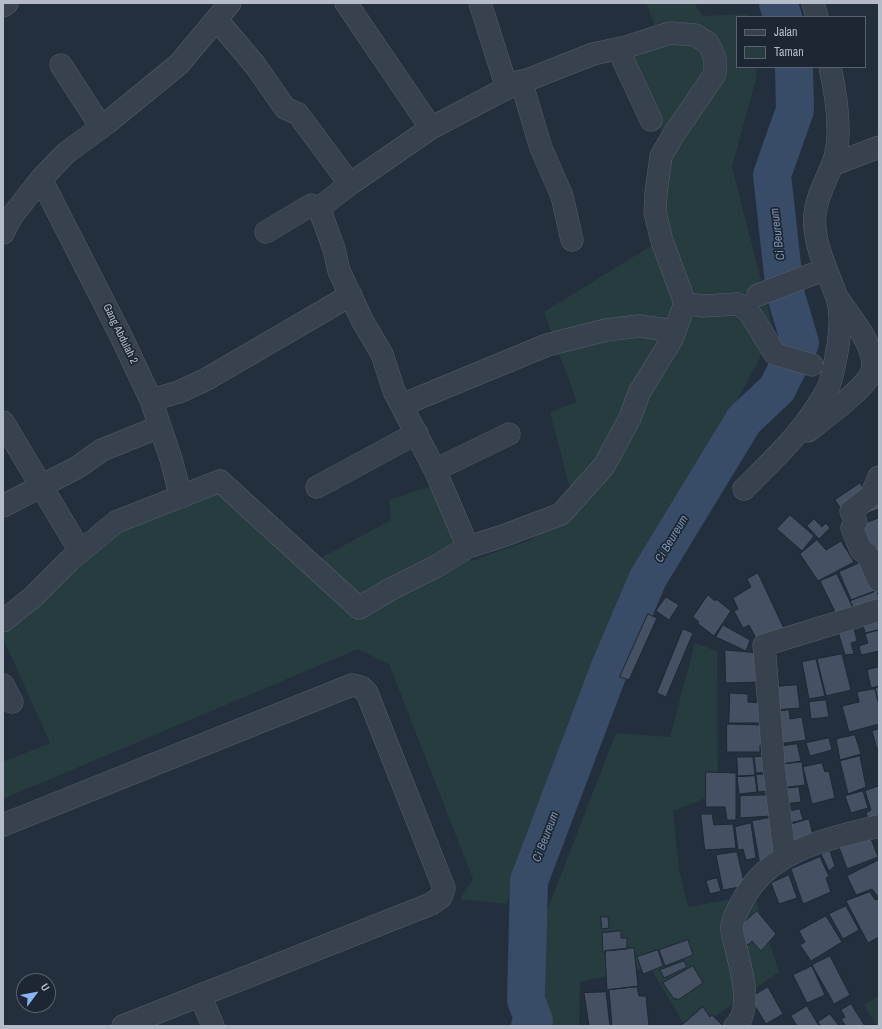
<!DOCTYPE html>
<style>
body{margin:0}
#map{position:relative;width:882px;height:1029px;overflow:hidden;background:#242f3e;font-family:"Archivo Narrow",sans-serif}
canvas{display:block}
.frame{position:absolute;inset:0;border:4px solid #b4bcc9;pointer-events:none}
.legend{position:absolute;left:736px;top:16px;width:130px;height:52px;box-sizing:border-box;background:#1d2633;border:1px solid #59626f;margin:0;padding:5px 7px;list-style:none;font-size:12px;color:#b4bcc9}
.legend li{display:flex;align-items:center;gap:8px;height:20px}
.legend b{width:20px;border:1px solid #59626f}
.north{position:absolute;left:16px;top:973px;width:40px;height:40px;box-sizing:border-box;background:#1d2633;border:1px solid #59626f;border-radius:50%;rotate:58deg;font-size:11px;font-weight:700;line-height:16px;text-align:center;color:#b4bcc9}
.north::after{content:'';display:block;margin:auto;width:14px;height:18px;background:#8ab4f8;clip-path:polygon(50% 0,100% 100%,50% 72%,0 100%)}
</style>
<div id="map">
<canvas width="882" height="1029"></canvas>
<div class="frame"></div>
<ul class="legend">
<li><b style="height:5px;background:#38414e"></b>Jalan</li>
<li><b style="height:11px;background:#263c3f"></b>Taman</li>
</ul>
<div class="north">U</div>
</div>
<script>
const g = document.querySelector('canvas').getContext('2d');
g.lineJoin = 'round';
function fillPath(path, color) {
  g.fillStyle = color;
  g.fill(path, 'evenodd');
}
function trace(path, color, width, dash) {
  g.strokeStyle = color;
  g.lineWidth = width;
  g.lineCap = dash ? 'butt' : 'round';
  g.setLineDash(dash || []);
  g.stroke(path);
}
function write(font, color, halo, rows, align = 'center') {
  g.font = font + ' "Archivo Narrow",sans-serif';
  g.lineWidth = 3.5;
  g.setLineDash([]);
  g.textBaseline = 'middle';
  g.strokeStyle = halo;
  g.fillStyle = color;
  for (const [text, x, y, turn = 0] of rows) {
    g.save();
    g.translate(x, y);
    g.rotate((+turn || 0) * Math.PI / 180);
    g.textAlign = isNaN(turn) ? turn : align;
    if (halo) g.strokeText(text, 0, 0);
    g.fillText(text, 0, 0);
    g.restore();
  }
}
const green = new Path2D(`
 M646,3h48l9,13 45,-2v3h-11v50h19l1,8 -25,92 42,164 -70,132 -77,152 -121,289 -46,-5 13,-20 -84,-215 -31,-15 -355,150v-37l47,-19 -47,-105v-6l119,-104 99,-42 83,81 87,-47 -2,-20 42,-14 26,57 14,18 57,-20 48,-29 -26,-100 27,-10 -33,-90 123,-76 -7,-27 9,-58 -16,-44 -25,-52 34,-11z
 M695,643l22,8 1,142 -45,18 6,58 9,38 66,-12 25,77 -78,54h-16l-35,-59 -70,15 -1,44h-33l-1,-110 71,-183 54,4z
 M879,996v30h-2l-13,-21z`);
const river = new Path2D(`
 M778,3l5,14
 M530,1026l4,-5 -8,-21 3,-119 81,-214 38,-89 96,-158 33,-31 23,-46 -15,-51 -13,-117 23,-65 -1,-43`);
const building = new Path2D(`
 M879,482v27l-11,4 -3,-10z
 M860,483l8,13 -25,16 -8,-12z
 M790,515l24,21 -12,15 -25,-22z
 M879,518v44l-23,-35z
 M814,519l8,8 4,-4 4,5 -11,11 -12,-13z
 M817,540l9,10 15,-9 13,21 -36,19 -18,-27z
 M862,562l15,28 -26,10 -12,-28z
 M758,573l28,60 -26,13 -11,-21 -6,3 -9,-17 4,-2 -5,-11 18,-11 -4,-8z
 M837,574l18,38 -17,6 -18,-37z
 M877,591l2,7v7l-23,7 -6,-11z
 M708,595l7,6 1,-2 15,12 -17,25 -17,-13 2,-1 -6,-5z
 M666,597l13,8 -10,15 -13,-9z
 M879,612v18l-14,3 -4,-16z
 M648,614l9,4 -28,62 -9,-3z
 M852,620l5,21 -6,2 3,11 -9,1 -9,-30z
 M723,625l27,15 -4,11 -30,-14z
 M683,629l10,4 -27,64 -9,-4z
 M879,630v21l-18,4 -2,-9 9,-3 -3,-9z
 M725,650l34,3 1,29 -34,1z
 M842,654l9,36 -25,6 -9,-37z
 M816,659l9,37 -16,3 -7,-37z
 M879,667v19l-8,2 -4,-18z
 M797,685l3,23 -26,2 -3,-23z
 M879,687v17l-4,-16z
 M875,689l4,16v19l-30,8 -7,-26 17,-4 -2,-10z
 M730,693l18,1v8l12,1v20h-31z
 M826,700l3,17 -18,2 -2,-17z
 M789,710l1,9 12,-2 4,23 -28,4 -4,-32z
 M727,724l36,1 2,20h-5v7h-33z
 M879,729v20h-2l-5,-18z
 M855,735l6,19 -21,6 -4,-21z
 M829,738l3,12 -22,6 -4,-13z
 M797,744l4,17 -24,4 -2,-18z
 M771,756l1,16 -16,1 -2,-16z
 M860,756l6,31 -18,7 -8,-33z
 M737,757h16l2,18 -17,1z
 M802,762l3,23 -26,3 -3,-23z
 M822,763l3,9 4,-1 6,27 -23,6 -9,-37z
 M706,772l30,1v47h-9l-2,-13h-19z
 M770,774l1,17 -13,1 -2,-17z
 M755,776l2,16 -18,2 -2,-17z
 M879,786v35l-10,-1 -3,-7 5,-3 -6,-19z
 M799,787l2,15 -18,2 -1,-15z
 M863,791l5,17 -17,5 -6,-17z
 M768,795l2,21 -30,2v-22z
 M800,809l3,11 -19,4 -2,-11z
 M701,814h11l2,11 19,-1 3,24 -31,2z
 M774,817l7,42 -21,6 -8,-44z
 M809,819l6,24 -27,7 -3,-24z
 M751,823l5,35 -10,2 -3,-11 -5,1 -3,-23z
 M870,836l8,21 -31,12 -8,-22z
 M830,851l5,15 -6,5 -8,-17z
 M737,852l8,34 -22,4 -7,-35z
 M820,857l9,19 -3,2 5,14 -28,12 -12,-35z
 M879,860v36l-1,1 -6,-8 -16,6 -9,-19z
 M789,875l8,23 -18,6 -8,-21z
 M717,878l4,13 -11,3 -4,-13z
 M870,892l5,8 3,-1 1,2v36l-11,6 -22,-42z
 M846,906l13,24 -16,9 -14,-25z
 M757,911l19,23 -15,17 -9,-10 -4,4 -13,-15z
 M826,916l16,26 -31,19 -11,-16 5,-3 -6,-11z
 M601,917h7l1,11 -7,1z
 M621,931v7h6v11l-22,2v2h-2l-1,-20z
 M688,940l5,15 -28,11 -6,-16z
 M634,948l4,38 -31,4 -2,-39z
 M658,950l5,16 -20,8 -6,-17z
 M830,956l20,39 -16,9 -22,-39z
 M684,961l3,6 -23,11 -4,-8z
 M693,966l10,17 -25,17 -2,-2 -2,1 -11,-16z
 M812,966l13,29 -18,8 -14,-28z
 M637,987l2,9h7l3,30h-37l-3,-36z
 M768,987l15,27 -17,10 -16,-26z
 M606,992l4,34h-21l-5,-33z
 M851,1004l14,22h-19l-5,-7 4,-2 -4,-7z
 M807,1006l12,20h-22l-6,-10z
 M703,1007l7,10 2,-2 11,11h-42z
 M830,1014l9,12h-18l-3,-4z`);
const minor = new Path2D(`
 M346,3l85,125
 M480,3l27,85
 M813,3l4,14
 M3,6l4,-3
 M217,20l38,45 30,43 13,6 52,70
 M618,49l33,71
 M61,65l40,62
 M521,81l20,67 21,48 10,44
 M832,165l47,-18
 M41,179l80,157 30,64 20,59 10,38
 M266,232l45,-27 8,3 15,41 5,22 24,51 19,32 12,37 41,79 33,77
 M3,233l9,-17 29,-37 25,-26 41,-30 72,-59 51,-61
 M758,295l68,-26
 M685,303l17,3 35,-2 11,6 27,44 37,11
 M151,400l28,-8 26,-12 146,-85
 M402,405l145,-60 59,-15 33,-4 36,5
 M3,422l77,129
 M808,431c15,-12 57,-42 63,-58 9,-22 -21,-57 -33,-74
 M435,470l74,-36
 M879,477l-8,19 -20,15 5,11 -4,6 9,22 6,4 12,27
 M317,487l100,-54
 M744,489c26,-26 52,-50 72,-81 4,-6 8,-12 11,-18 7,-14 8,-30 11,-44 2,-17 4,-32 -1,-48 -9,-27 -25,-55 -22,-84 2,-20 14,-38 20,-57 7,-27 1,-63 -5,-90
 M3,506l75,-39 24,-17 57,-23
 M3,621l30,-24 37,-37 46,-38 104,-41 139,127 32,-19 46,-23 31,-19 35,-11 58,-22 43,-48 26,-48 9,-25 33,-54 13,-36 -23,-62 -7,-29 1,-19 5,-37 13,-22 41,-60v-16l-7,-15 -13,-8 -25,-2 -44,14 -33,7 -86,34 -76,40 -81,56 -31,24
 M3,685l9,17
 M3,825l349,-140 9,2 6,6 77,195 -3,9 -10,7 -308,122
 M785,857l-11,-89 -10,-123 115,-35
 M200,995l13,31
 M735,1026c19,-16 5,-61 0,-82 -1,-5 -4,-12 -3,-18 1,-9 7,-19 12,-28 27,-49 85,-59 135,-72`);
const streetNames = [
 ["Gang Abdulah 2",120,334,64]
];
const waterNames = [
 ["Ci Beureum",778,234,-97],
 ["Ci Beureum",672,539,-59],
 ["Ci Beureum",546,837,-69]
];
fillPath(green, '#263c3f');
trace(river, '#394c67', 38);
fillPath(building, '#455162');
trace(building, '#1f2835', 1);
trace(minor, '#565f6c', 23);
trace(minor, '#38414e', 22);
write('11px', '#b4bcc9', '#1d2633', streetNames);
write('italic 12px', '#7c92b1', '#1d2633', waterNames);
</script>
